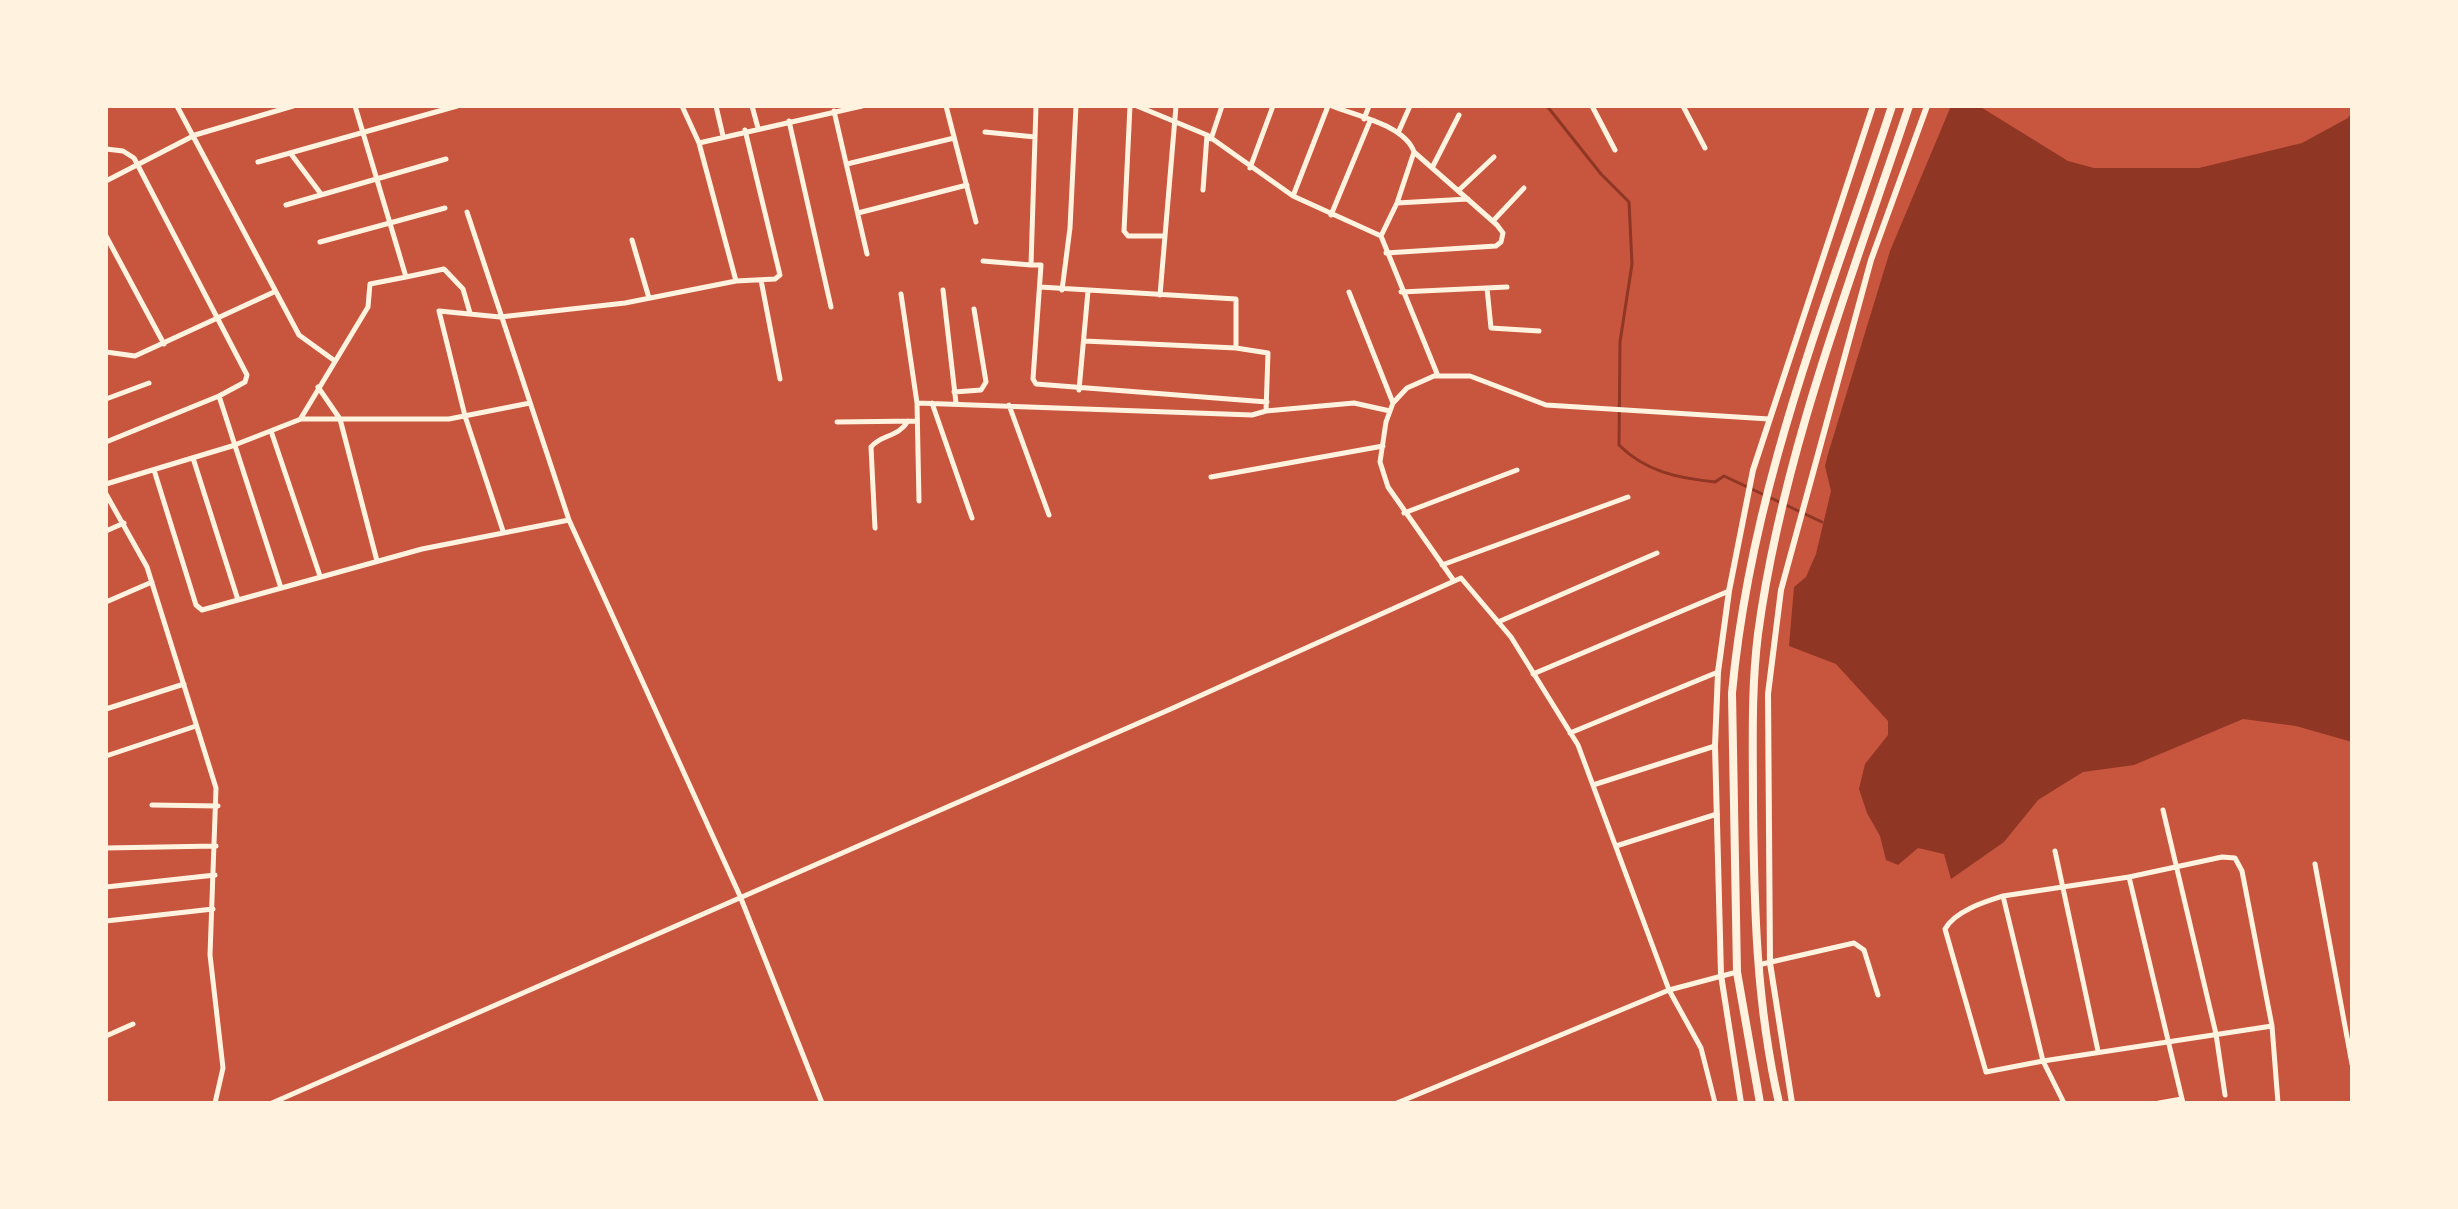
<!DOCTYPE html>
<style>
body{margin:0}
#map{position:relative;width:2458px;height:1209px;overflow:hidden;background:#c8553d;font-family:Karla,sans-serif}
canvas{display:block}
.frame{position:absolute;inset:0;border:108px solid #fff3e0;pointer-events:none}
</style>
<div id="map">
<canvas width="2458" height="1209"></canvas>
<div class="frame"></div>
</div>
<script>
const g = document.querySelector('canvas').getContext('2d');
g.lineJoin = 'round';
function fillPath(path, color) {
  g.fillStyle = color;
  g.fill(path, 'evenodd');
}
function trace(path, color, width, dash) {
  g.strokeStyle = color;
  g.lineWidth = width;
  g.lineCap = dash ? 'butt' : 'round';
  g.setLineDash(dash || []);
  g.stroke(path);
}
const water = new Path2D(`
 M1951,106h28l89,55 26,7h105l103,-25 46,-25 4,-6v630l-56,-16 -53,-7 -109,46 -51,7 -45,28 -34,42 -53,37 -7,-25 -26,-6 -20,17 -12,-5 -6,-24 -13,-23 -8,-24 6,-25 23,-29v-14l-52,-57 -47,-18 5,-59 12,-10 10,-23 15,-63 -6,-25 3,-12 62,-203z`);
const stream = new Path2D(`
 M1547,106l54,68 28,28 3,62 -12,78 -1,103c27,27 59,33 96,37l9,-6 98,46`);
const minor = new Path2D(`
 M177,106l122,229 36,26
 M716,106l7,30
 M752,106l6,22
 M946,106l30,116
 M1036,106l-5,159h10l-8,114 3,5 231,18
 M1130,106l-6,125 4,5h37
 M1137,106l70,29 86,61 88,40
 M1332,106c24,10 73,19 82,46l-17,51 -16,33 57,140
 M1592,106l23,44
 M1683,106l22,42
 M834,111l33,143
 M1364,119l5,-13
 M789,121l42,186
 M985,132l50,5
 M1398,133l12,-27
 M1211,139l11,-33
 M699,143l163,-37
 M106,149l17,2 11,7 113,217 -2,7 -26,14 62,192
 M291,154l30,40
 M258,162l199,-56
 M847,164l107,-26
 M1433,166l26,-51
 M1250,168l23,-62
 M106,181l89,-46 98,-29
 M1203,190l4,-55
 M1459,190l35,-33
 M1293,196l35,-90
 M1397,203l71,-4
 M286,205l160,-46
 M467,212l102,308 171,376 82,207
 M858,213l109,-28
 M1331,215l39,-94
 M1493,221l31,-33
 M106,236l58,108
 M632,240l17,58
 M320,242l125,-34
 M1386,253l110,-7 5,-4 2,-9 -6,-8 -83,-73
 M983,261l48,4
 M406,277l38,-8 19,20 7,24
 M761,280l19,99
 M736,281l39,-2 5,-4 -35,-145
 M1040,287l196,12v49l32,5 -2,58 88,-8 36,8
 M1487,288l4,40 48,3
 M943,290l13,113
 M1062,290l8,-62 6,-122
 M1349,292l44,111
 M1401,292l106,-5
 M901,294l16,109 2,98
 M1160,295l16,-189
 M1084,341l152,7
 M106,352l29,4 139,-64
 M318,387l22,32 37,142
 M1079,390l9,-99
 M954,392l27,-2 5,-8 -12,-73
 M106,399l43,-16
 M917,403l335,12 14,-4
 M932,403l40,115
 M1009,405l40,110
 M301,418l67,-111 2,-23 36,-7 -51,-171
 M837,422l80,-1
 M271,431l49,145
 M106,442l113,-46
 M193,458l45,142
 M154,470l42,135 6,5 220,-61 147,-29
 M1211,477l172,-31
 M106,484l126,-38 69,-27h148l81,-16
 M106,494l41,73 69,221 -6,167 13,113 -8,35
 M1404,513l113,-43
 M875,528l-4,-81c10,-13 27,-9 37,-26
 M106,531l18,-8
 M503,531l-38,-115 -26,-105 61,6 125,-14 111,-22 -37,-138 -17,-37
 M1442,565l186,-68
 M1454,581l-66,-94 -8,-25 6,-40 7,-19 14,-15 27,-12h36l76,29 223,14
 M106,602l46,-20
 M1498,622l159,-69
 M1533,674l196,-83
 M106,709l78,-25
 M1570,733l148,-61
 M106,756l90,-30
 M1593,785l122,-39
 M152,805l66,1
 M2163,810l53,224 9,61
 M1616,846l101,-32
 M106,848l110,-2
 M2055,851l43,200
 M2315,864l37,200
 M2129,877l54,226
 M106,887l109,-12
 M2003,896c-19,6 -48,15 -58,33l41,143 57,-11 -40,-165 126,-19 93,-20 13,1 7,13 30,155 6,77
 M106,921l107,-12
 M1758,965l96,-22 10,7 14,45
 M106,1036l27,-12
 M272,1103l901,-395 288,-130 50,59 67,108 91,245 68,-18
 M1397,1103l272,-113 32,58 14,55
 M2064,1103l-21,-42 229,-35
 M2159,1103l23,-4`);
const tertiary = new Path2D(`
 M1741,1103l-20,-128 -6,-229 3,-74 11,-81 24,-121 120,-364
 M1792,1103l-22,-140 -2,-269 13,-104 90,-330 56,-154`);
const trunk = new Path2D(`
 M1760,1103l-23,-131 -5,-279c19,-208 96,-391 160,-587
 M1779,1103c-23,-99 -25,-199 -26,-300 0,-57 -2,-113 5,-169 24,-179 94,-357 151,-528`);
fillPath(water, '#8f3625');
trace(stream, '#8f3625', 3);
trace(minor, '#fff3e0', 5);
trace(tertiary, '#fff3e0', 6);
trace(trunk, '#fff3e0', 8);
</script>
